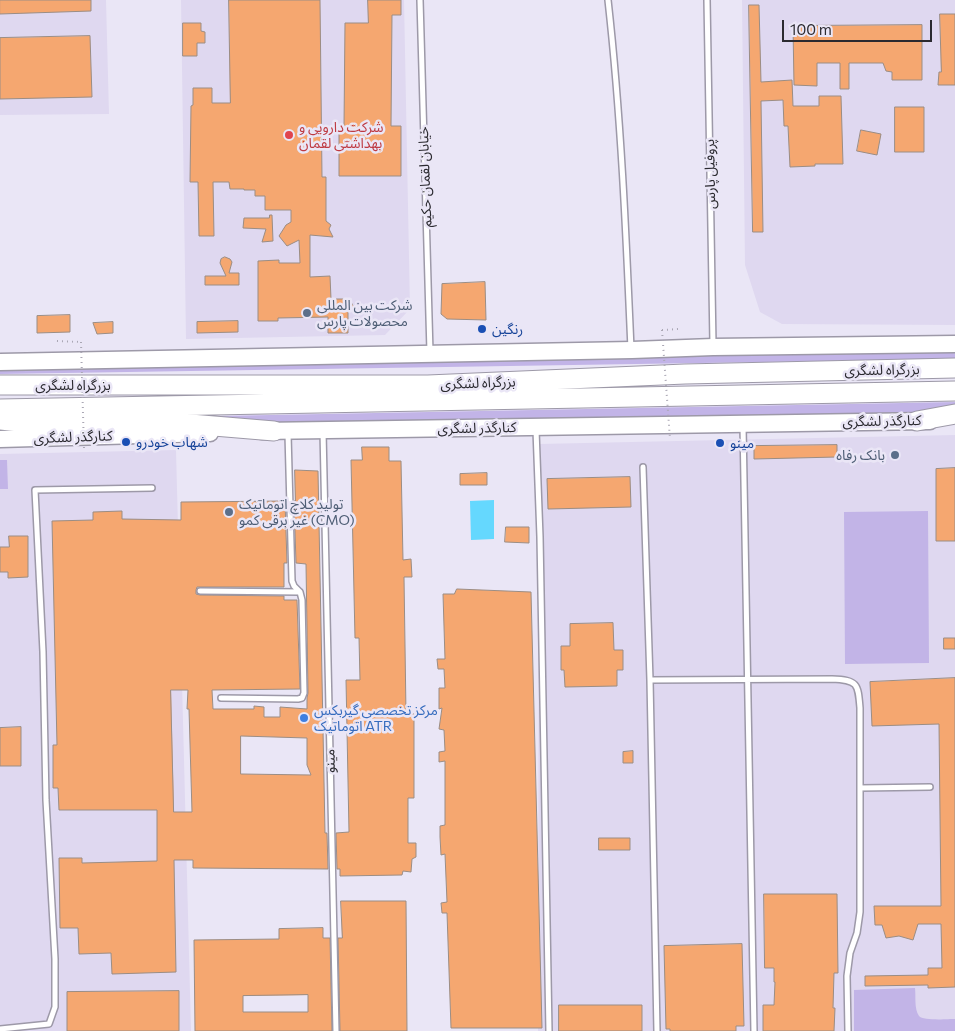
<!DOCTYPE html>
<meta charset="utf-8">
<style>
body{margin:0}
#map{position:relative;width:955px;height:1031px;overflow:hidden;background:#eae6f6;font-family:Commissioner,sans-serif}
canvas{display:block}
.scale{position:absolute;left:782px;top:20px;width:150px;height:22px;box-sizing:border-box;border:2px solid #2b2a30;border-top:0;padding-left:6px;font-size:15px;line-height:18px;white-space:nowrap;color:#2b2a30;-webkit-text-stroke:4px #eae6f6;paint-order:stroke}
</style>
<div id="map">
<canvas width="955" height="1031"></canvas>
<div class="scale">100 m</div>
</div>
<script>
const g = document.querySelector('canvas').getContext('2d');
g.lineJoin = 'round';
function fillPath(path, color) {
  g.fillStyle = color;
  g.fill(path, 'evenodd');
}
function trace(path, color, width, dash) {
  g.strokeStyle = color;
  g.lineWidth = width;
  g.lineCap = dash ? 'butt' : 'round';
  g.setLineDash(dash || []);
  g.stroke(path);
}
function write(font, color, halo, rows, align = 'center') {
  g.font = font + ' Commissioner,"Noto Sans Arabic",sans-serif';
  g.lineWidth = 5;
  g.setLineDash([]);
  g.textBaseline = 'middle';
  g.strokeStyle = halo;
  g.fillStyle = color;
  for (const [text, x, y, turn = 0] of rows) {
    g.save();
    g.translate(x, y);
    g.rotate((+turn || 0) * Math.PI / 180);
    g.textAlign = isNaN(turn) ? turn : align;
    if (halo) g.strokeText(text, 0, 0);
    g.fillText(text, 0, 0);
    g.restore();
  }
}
const built = new Path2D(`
 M0,0h106l3,114 -109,1z
 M181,0h223l6,309 -25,26 -199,4z
 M742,0h213v325l-173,-1 -22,-12 -15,-47z
 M955,435v596h-417l1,-587z
 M176,450l15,581h-191v-577z`);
const green = new Path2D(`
 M955,348v11l-955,15v-9z
 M955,402v8l-45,3 -656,11 -36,-8z
 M0,460h7l1,29h-8z
 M928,511l1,152 -84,1 -1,-152z
 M915,988c1,8 -1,21 4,28 4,5 29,3 36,3v12h-101v-41z`);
const water = new Path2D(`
 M494,500v39l-23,1 -1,-39z`);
const building = new Path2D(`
 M0,0h91v11l-91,3z
 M229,0h91l2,177h4v44l5,4 -2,4 4,8 -23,-2v42l20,-1 1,23h18l7,11h-8v23h-20v-16l-50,1v3h-20v-60l21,-1v3h21l-1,-23 -12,6 -8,-10 7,-11 5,-3v-12h-26v-14h-10v-6h-11v-1h-14l-1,-7h-16l1,54h-15l-1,-54h-8l1,-76 2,-1v-17h19v15h18z
 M368,0h33v15h-9l-1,111h10v50h-62v-50h5l1,-103h23z
 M749,5h10l2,77 31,-2 1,26h26v-10h22l2,68h-28v2l-25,1 -2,-41h-4l-1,-26 -22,1 2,131h-10z
 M940,14h15v71h-17l1,-13h2z
 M183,23h18v8l4,1v11h-8v13h-14z
 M922,25v55h-30v-8l-6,-1 -3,-8h-34v26h-9v-26h-23v23l-23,-1 -1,-59z
 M90,36l2,61 -92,2v-61z
 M895,107h29v45h-29z
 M861,130l20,4 -4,21 -20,-4z
 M270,215h2l1,26 -11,1 4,-13 -23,-1 1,-10h25z
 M225,257l5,2 2,3 -3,11h10v12h-34v-9h21l-6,-13 1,-4z
 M485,282l1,38 -39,-1 -6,-5 1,-30z
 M70,315v17l-33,1v-17z
 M238,321v11l-41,1v-11z
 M113,322v11l-16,1 -4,-11z
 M837,445v12l-83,2v-13z
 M362,447h27v14h12l2,99 8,-1 1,18h-8l2,137h8v84h-6v45h8v14l-4,2 -1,13 -8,-1 -1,4 -62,1v-7h-3l-1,-36 13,-1 -3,-152h14l-1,-42h-4l-4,-178h11z
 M955,468v73h-19v-72z
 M295,470l23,1 7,362h2l1,36 -135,-1v-8h-19l2,112 -64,2 -1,-21 -32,1 -1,-26h-18l-1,-70h23v5l75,-2v-51h-98l-1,-22h-5v-43h4l-5,-224 41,-1v-8l29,-1v8l59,1v-18l104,-1 2,62h-3v24h-87l-1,3v4l4,1 84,1v4h13l3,89 -88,1 1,19h41v-3l10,1v10h16v-10l27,2v-11l1,-5 -2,-129 -10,-1 -2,-62h1zM171,690h17l-1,19h2l3,103h-18zM241,736l66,2v27l4,10 -70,-1z
 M487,473v12h-27v-11z
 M630,477l1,30 -83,2 -1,-30z
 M506,527h23v16l-24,-1z
 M9,536h19v41l-20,1v-6h-8v-25h9z
 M457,589l74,3 11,436h-91l-4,-115h-5l-1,-10 6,-1 -2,-48 -4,1 -1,-18v-11l5,-1v-64l-6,1v-10l6,-1 -1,-21 -5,-1 3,-21 -3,1v-21h6l-1,-19h-6l-1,-10h8l-2,-65h11z
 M613,623l1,27h9v20h-6v16l-52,1 -1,-17h-3v-24h9v-22z
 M944,638h11v11h-11z
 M955,678v309l-27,1v-3l-63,1v-10l63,-1v-7h14l-1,-44h-23l-5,16 -14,-4 -13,2 -4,-13h-7l-1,-19h67l-2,-182 -67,2 -2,-44z
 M21,727v39h-21v-38z
 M633,751v12h-10v-11z
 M599,838h31v12h-31z
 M764,894h73l1,79h-4l-1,35h2l-1,23h-71v-26h11l1,-23h-1v-14h-9z
 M341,901h65l1,130h-67l-2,-93h4z
 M323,928v10h7l2,93h-137l-1,-91 85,-1v-10zM308,995v17h-65v-16z
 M742,944l2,82h-8v5h-66v-2h-4l-2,-83z
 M179,991v40h-112v-39z
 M559,1005h83v26h-83z`);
const path = new Path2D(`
 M662,330l17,-1
 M57,341l24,1`);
const lane = new Path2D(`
 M420,0l10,352
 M608,0c13,116 18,232 23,349
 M707,0l6,344
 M743,426l11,605
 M536,430l4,107 9,494
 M323,431l13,600
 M643,467l7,213 7,351
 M200,591l100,1 -6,-6 -2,-5 -4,-147
 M650,680l182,-1c26,1 26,5 28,29v204l-3,21 -7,20 -3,23 1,55
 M221,698l77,1 4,-1 2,-5 -2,-93 -2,-8
 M860,788l70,-1
 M0,1029l49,-5 6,-17v-48l-9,-159 -3,-148 -8,-162 117,-2`);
const primary = new Path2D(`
 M0,362l632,-12 81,-3 242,-3
 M262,431l668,-10
 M0,439l210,-6`);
const highway = new Path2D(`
 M0,385h428l257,-11 270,-6
 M0,409l955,-18
 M0,420l29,3h149l96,8
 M917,421l38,-7`);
const pathBridge = new Path2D(`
 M662,330l8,109
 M81,342l3,107`);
const markers = [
 [289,135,5,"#e0444e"],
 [307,313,5,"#5c6f8a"],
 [482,329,5,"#1a4fb4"],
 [126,442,5,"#1a4fb4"],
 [720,443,5,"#1a4fb4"],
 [895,455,5,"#5c6f8a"],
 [229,512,5,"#5c6f8a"],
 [304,718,5,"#3f7fe0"]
];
const healthNames = [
 ["شرکت دارویی و",299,127],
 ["بهداشتی لقمان",299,143]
];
const streetNames = [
 ["پروفیل پارس",710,174,-91],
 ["خیابان لقمان حکیم",425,177,-92],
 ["بزرگراه لشگری",882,370,-1],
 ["بزرگراه لشگری",478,383,-2],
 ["بزرگراه لشگری",73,385],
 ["کنارگذر لشگری",882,421,-1],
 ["کنارگذر لشگری",477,428,-1],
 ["کنارگذر لشگری",73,437,-2],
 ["مینو",330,761,-91]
];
const serviceNames = [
 ["شرکت بین المللی",317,305],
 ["محصولات پارس",317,321],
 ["بانک رفاه",885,455,"right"],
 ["تولید کلاچ اتوماتیک",239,504],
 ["غیر برقی کمو (CMO)",239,520]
];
const transitNames = [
 ["رنگین",492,329],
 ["شهاب خودرو",136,442],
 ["مینو",730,443]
];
const shopNames = [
 ["مرکز تخصصی گیربکس",314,710],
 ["اتوماتیک ATR",314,726]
];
fillPath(built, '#dfd8f0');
fillPath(green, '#c2b4e7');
fillPath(water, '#65d8fe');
fillPath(building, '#f5a770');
trace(building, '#9b8d84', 1);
trace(lane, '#9d99a8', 8);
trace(primary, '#9d99a8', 19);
trace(highway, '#9d99a8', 21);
trace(path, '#aaa7b4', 2, [1, 4]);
trace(lane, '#fff', 5);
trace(primary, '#fff', 16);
trace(highway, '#fff', 19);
trace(pathBridge, '#aaa7b4', 2, [1, 4]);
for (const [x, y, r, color] of markers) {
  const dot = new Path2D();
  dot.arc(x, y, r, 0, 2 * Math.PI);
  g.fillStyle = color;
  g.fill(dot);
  trace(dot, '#eae6f6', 2);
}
write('14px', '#be3a42', '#eae6f6', healthNames, 'left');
write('14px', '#2b2a30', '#eae6f6', streetNames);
write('14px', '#4e5e75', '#eae6f6', serviceNames, 'left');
write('14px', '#164399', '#eae6f6', transitNames, 'left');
write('14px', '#366cbe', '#eae6f6', shopNames, 'left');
</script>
